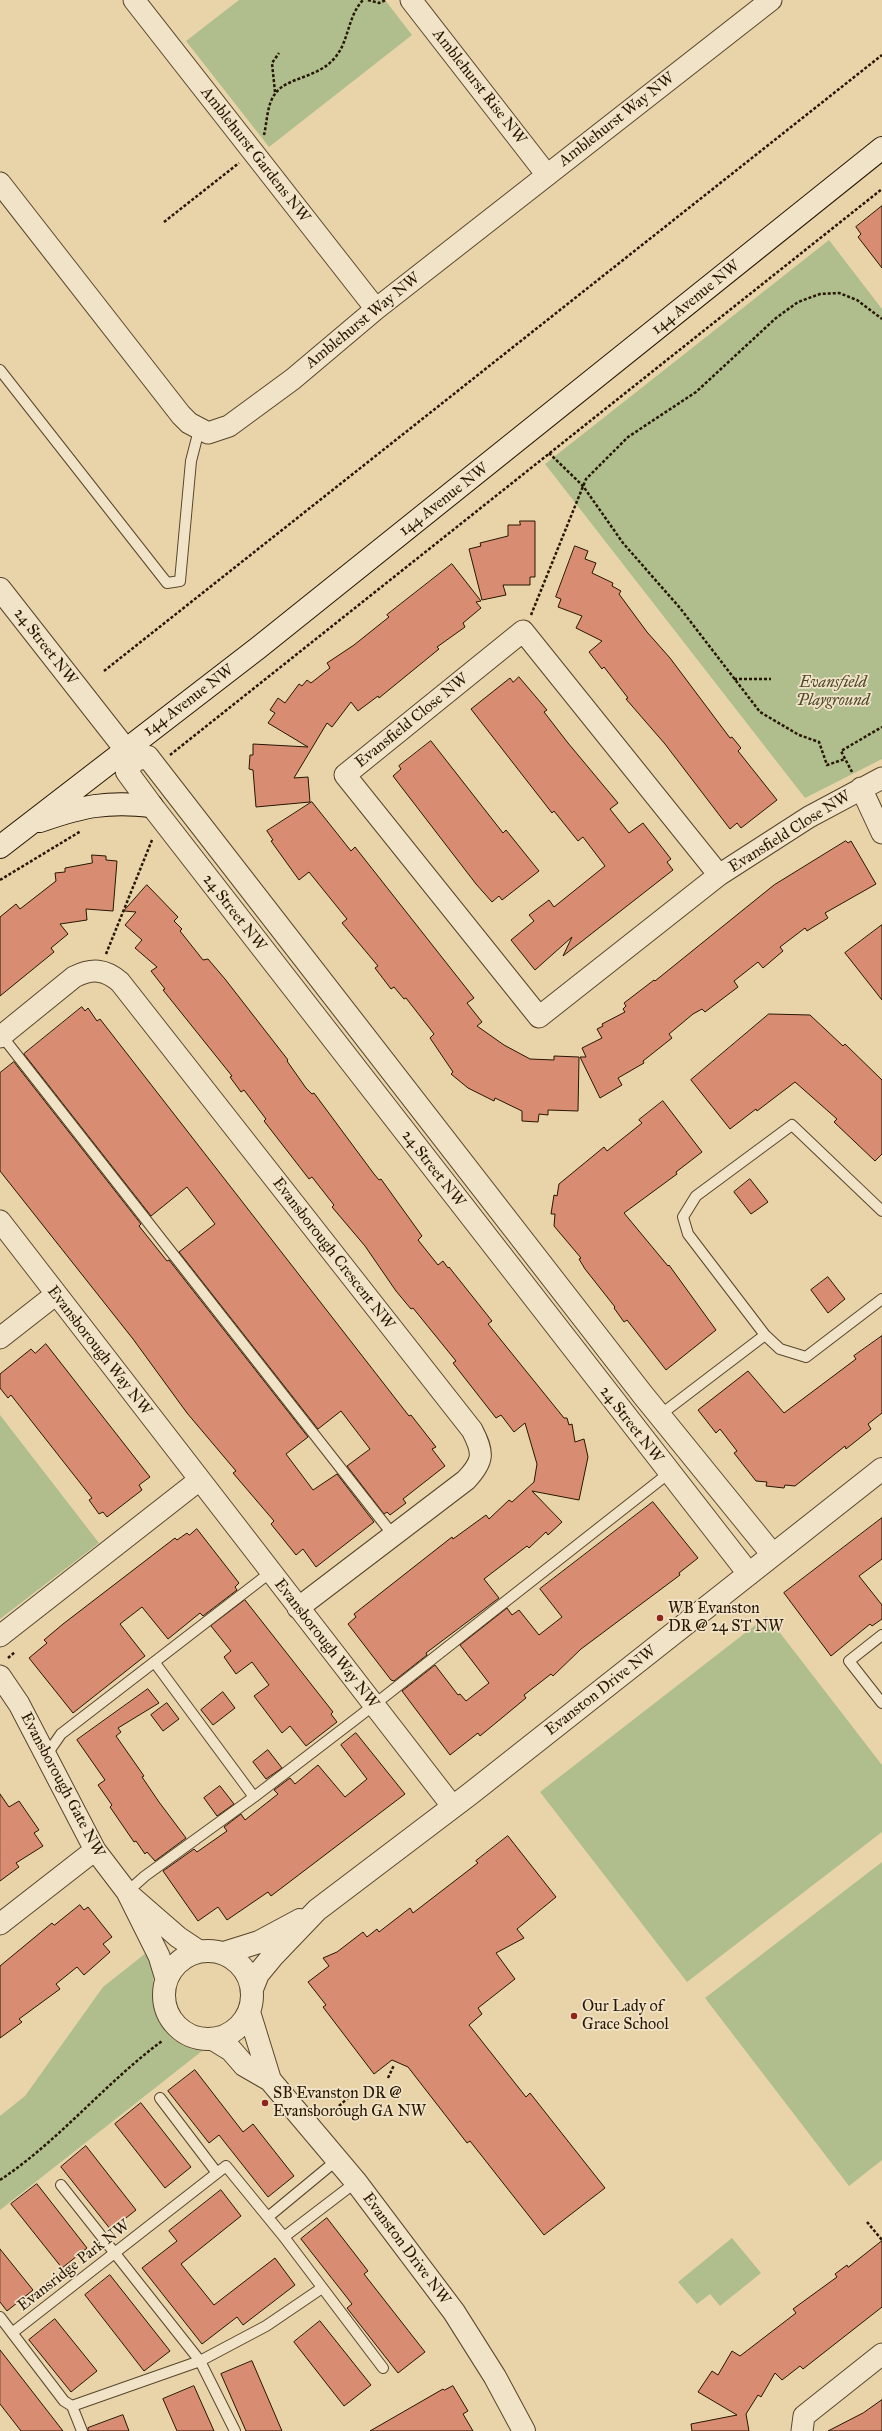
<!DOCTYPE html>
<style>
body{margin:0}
canvas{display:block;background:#e9d4aa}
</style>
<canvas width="882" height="2431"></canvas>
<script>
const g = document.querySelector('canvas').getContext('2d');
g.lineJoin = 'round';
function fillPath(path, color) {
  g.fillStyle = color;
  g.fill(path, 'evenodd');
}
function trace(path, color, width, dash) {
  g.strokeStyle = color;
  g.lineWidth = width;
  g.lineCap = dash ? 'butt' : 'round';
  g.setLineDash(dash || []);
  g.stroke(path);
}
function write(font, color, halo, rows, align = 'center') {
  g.font = font + ' "IM FELL Great Primer",serif';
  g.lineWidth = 3.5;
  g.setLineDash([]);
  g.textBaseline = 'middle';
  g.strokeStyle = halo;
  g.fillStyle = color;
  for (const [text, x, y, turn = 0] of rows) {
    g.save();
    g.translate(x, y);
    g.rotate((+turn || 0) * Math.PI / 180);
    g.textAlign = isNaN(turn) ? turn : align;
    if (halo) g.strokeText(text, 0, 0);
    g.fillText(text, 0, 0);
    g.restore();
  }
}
const green = new Path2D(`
 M239,0h146l27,35 -143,112 -83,-106z
 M829,240l53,69v450l-77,39 -260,-334z
 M0,1415l99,128 -99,76z
 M767,1616l115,149v67l-195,150 -147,-190z
 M882,1862v298l-33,26 -144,-188z
 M146,1953c13,18 5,30 7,49 4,26 23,46 49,49l-202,159v-94l25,-20 78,-109z
 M732,2238l29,35 -41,33 -10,-12 -13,10 -19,-22z`);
const building = new Path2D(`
 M882,206v62l-24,-31 3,-3 -5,-7z
 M520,521h15v56h-5v8h-27l3,10 -24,5 -13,-51 12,-3 -1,-3 28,-7v-11h12z
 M575,546l13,5 -3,8 11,4 -4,10 21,10 -1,3 9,5 -2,3 28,38 23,26 60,80 2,-1 9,11 -3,3 39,49 -36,28 -4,-5 -7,6 -65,-85 -39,-45 2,-1 -24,-31 -2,2 -13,-17 13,-11 -26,-13 6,-12 -24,-9 3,-8 -5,-2z
 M452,564l29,37 -5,1 5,6 -18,15 2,4 -28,20 2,2 -60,49 -1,-2 -20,15 -7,-9 -19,25 -5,-4 -33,55 14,-1 2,25 -54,5 -3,-37 -4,-1 1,-14h3v-11l55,3 -40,-24 7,-10 -5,-3 8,-12 7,5 14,-19 3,2 5,-6 4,3 19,-15 -3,-5 27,-18 35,-28 -2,-2z
 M519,677l28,33 -3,2 24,31 50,60 -8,6 19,24 14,-10 28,36 -4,3 6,8 -110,86 9,-19 -37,33 -24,-30 23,-19 -5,-6 20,-15 5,7 51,-41 -22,-29 -5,4 -24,-30 -2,2 -81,-104 39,-31 3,4z
 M431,741l72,92 3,-3 33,41 -37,29 -3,-4 -7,6 -16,-18 -83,-108 8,-7 -2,-3z
 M312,802l39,49 4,-4 119,151 -7,5 15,19 -5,4 27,19 26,14 24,1v-4l25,1 -1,54 -30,-1v5l-9,-1 -1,8 -16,-1v-10l-27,-13 -1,3 -26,-13 -17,-14 2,-2 -23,-34 4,-4 -28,-36 -2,1 -10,-12 -3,2 -16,-21 3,-2 -36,-43 5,-4 -38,-47 -10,8 -28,-39 2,-1 -6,-9z
 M846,841l2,2 3,-2 25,43 -51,29 3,5 -21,13 -2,-3 -25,19 3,4 -20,17 -5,-6 -24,19 4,6 -33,25 -3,-3 -9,5 -24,20 3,4 -29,23 1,2 -26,15 4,7 -22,13 -20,-41h6l-4,-9 20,-10 -5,-9 6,-3 -1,-2 23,-12 -2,-3 3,-3 -2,-3 30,-23 1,1 119,-96z
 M92,855l14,1v4l11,1 -4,50 -27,-2 1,11 -27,4 8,10 -17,14 3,4 -54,44v-79l16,-13 4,5 36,-28 -1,-8 10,-1v-4l27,-5z
 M147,885l31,32 -4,4 8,8 -2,2 23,29 5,-1 17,20 63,81 -1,1 19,27 6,6 2,-1 60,81 5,6 2,-1 41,57 -4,4 20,25 5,-4 5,7 1,-1 43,54 -4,3 76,94h3l2,7 3,-1 3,18 9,-3 4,18 -9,43 -47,-9 30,31 -14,13 -2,-3 -17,16 -2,-2 -43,33 15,19 -73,55 1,2 -33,26 -3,-1 -43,-56 8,-7 -2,-3 98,-77 1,2 33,-24 3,4 20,-19 3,2 22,-20 3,-18 -12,-41 -11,9 -13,-17 -5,3 -43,-55 3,-2 -43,-53 -2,1 -15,-18 -31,-45 -33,-39 2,-2 -22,-28 -3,2 -45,-58 2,-2 -22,-29 -3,2 -11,-15 2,-1 -69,-86 2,-1 -14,-18 6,-4 -22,-19 7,-8 -17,-15 11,-13 -12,-1z
 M882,925v75l-37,-47z
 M82,1007l3,4 3,-3 9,13 3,-2 309,397 2,-1 25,32 -4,2 13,17 -42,33 3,4 -16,12 -3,-3 -3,2 -37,-48 23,-17 -29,-38 -23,18 -139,-177 36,-28 -28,-37 -36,29 -127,-162z
 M769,1014l41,1 33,31 2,-2 37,36v74l-7,7 -41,-39 3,-3 -42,-37 -38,29 -1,-2 -26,20 -39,-49z
 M14,1062l127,162 -2,2 28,35 2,-1 139,177 -22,17 27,36 24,-16 37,48 -58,45 -13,-18 -7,6 -25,-31 3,-3 -41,-48 3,-2 -49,-58 -54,-74 -133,-168v-98z
 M663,1101l39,51 -26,20 1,2 -53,39 44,53 1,-1 47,65 -50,40 -39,-50 -3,2 -10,-14 1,-1 -30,-38 -6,-10 2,-1 -27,-32 1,-12h-4l3,-19 3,1 2,-12 45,-37 3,4 35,-28 -3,-3z
 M750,1179l18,23 -17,12 -17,-22z
 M828,1277l17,22 -17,14 -17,-23z
 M882,1336v77l-14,11 3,5 -25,20 -1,-3 -50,40 -10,-1 -1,3 -18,-2 1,-4 -11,-1 -22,-28 3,-2 -17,-22 -4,4 -18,-23 50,-39 36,42 72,-54 -2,-3z
 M46,1344l104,133 -11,8 3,5 -35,27 -4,-5 -4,2 -10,-14 3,-2 -81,-103 -3,3 -8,-10v-14l31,-25 4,4z
 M653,1502l45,56 -19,15 1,2 -99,74 -28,27 -2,-2 -27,21 2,3 -46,38 -2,-3 -28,22 -48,-64 33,-26 23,30 2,-1 6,7 23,-18 -29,-38 47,-37 5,7 7,-5 20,25 23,-18 -22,-28z
 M882,1518v41l-23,17 23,29v14l-10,7 -2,-2 -39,32 -47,-63z
 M197,1529l42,54 -4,4 2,3 -34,26 -3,-3 -32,26 -26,-32 -22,17 25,32 -72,57 -44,-55 18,-15 -3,-3 19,-16 112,-86 2,2 10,-7 2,2z
 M245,1600l88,112 -2,2 6,8 -31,24 -16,-20 -8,7 -28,-37 15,-11 -17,-23 -16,12 -12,-17 7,-6 -20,-25z
 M148,1689l11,14 -41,25 3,4 -5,4 28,40 -2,1 17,25 27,36 -31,23 -8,-9 -2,2 -9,-13 -2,1 -24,-35 2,-2 -14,-20 7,-5 -28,-40z
 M223,1692l12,16 -22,17 -12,-15z
 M167,1703l12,16 -16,12 -12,-16z
 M356,1733l49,61 -134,102 -3,-4 -41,28 -9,-13 -20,14 -35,-50 31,-22 3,3 30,-21 -3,-4 17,-13 4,6 33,-26 -4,-4 16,-12 5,6 23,-19 27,32 22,-18 -26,-34z
 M268,1750l14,18 -16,11 -13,-17z
 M220,1786l14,18 -17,12 -13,-18z
 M0,1794l9,13 10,-6 20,29 -5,3 9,13 -27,17 3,4 -19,14z
 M508,1836l48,61 -39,32 7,9 -28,15 19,26 -37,29 4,6 -13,11 57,72 4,-4 75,95 -61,47 -74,-94 -3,2 -59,-76 -16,-7 -18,14 -51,-67 3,-2 -18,-23 21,-16 -6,-8 14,-6 26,-20 4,5 10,-8 2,3 31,-24 3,5 65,-50 -2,-2z
 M80,1905l4,5 4,-3 24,30 -9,7 7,8 -26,23 -7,-8 -21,17 4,5 -41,30 3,3 -22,16v-72l52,-43 2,2z
 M195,2070l48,62 10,-8 41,52 -26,21 -49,-62 -10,8 -41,-52z
 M141,2103l50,64 -26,21 -50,-64z
 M86,2146l50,64 -25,20 -50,-63z
 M37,2184l50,64 -25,20 -51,-64z
 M221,2190l20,26 -60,48 33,41 61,-47 20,27 -52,40 -6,-8 -35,27 -60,-76 35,-27 -8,-10z
 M327,2218l41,53 -4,3 61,78 -27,21 -51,-65 5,-4 -51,-65z
 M882,2241v66l-79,62 -3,-3 -18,14 -7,-7 -14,24 -3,-2 -12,19 3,17h-57l-1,-7 46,-9 -39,-23 14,-21 6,4 14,-24 8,5 56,-43 -3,-4 44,-32 -2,-3 12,-9 1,2z
 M0,2249l33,41 -26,21 -7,-9z
 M110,2275l60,76 -26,20 -59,-76z
 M55,2319l42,52 -26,21 -42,-52z
 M320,2321l51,64 -27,21 -50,-64z
 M0,2350l63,81h-42l-21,-27z
 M252,2361l30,70h-36l-25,-57z
 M194,2386l20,45h-37l-14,-32z
 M453,2386l15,25 -5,3 10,17h-103l73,-42 1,1z
 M882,2400v31h-54l35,-18z
 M123,2415l6,16h-41v-3z`);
const path = new Path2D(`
 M368,0l11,3 7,-3
 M275,92l-3,-29 7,-10
 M264,135c3,-12 3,-31 11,-41 12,-18 45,-15 62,-39 12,-16 11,-39 26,-55
 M164,222l75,-59
 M549,453l34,33 40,57 57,65 80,104 39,23 20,7 8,23 18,-6
 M531,615l55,-136 42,-42 68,-45 80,-74 22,-16 22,-8 19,-1 18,7 25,19
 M104,671l778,-616
 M734,679h37
 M170,755l712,-566
 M852,772l-11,-21 41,-24
 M0,880l81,-49
 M106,954l46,-114
 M8,1658l7,-6
 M388,2078l6,-13
 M339,2106l9,-8
 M0,2180c60,-40 104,-96 162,-139
 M867,2222l15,18`);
const service = new Path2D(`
 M0,370l167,213 13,-2 11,-120 8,-31
 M2,1036l391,499
 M765,1335l15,14 26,8 76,-58
 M660,1415l105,-80 -77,-101 -5,-17 13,-21 96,-71 90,86
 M882,1635l-33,26 33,42
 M155,1663l99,134
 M45,1757l16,-23 210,-162
 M127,1892l18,-16 109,-79 107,-82 308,-242
 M160,2098l57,75
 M61,2185l139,176 35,70
 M268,2217l69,-57
 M284,2237l72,-55
 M0,2317l64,84 8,5 128,-45 66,-35 56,-38
 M12,2333l214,-167 58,71 99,131
 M72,2406l10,25`);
const minor = new Path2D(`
 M134,0l242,309
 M411,0l136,175
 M0,183l181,232 8,8 19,10 21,-7 64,-47 83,-70 395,-309
 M861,788l21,45
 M719,875l-196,-244 -178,144 194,242 180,-142 90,-58 73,-39
 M0,1037l74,-60c18,-9 31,-8 46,5l352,448c12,23 12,31 -6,50l-168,128
 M0,1221l453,586
 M0,1338l55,-43
 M0,1636l198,-155
 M0,1676l19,28 76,146 32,42 32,64 7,23
 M132,1897l46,40 21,14
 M0,1924l95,-74
 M802,2431l2,-15 78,-62`);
const tertiary = new Path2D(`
 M0,589l134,171
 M749,1574l-597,-768 -25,-34 7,-12 14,-3 3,4 492,634 130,160
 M164 1995a44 44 0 1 1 88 0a44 44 0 1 1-88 0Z
 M224,1953l35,-11 41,-22
 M252,1989l6,-15 14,-17 45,-47 153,-116 412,-325
 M249,2012l21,68
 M213,2039l18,11 13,15 26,15 86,102 98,130 41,65 29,54`);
const secondary = new Path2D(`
 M40,821c43,-15 67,-20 112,-15
 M0,847l258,-199 624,-500`);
const markers = [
 [660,1618,4,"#8f2418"],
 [574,2016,4,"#8f2418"],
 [265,2103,4,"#8f2418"]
];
const streetNames = [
 ["Amblehurst Rise NW",479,87,52],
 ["Amblehurst Way NW",617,120,-38],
 ["Amblehurst Gardens NW",255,155,52],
 ["144 Avenue NW",696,298,-39],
 ["Amblehurst Way NW",363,321,-39],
 ["144 Avenue NW",444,500,-38],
 ["24 Street NW",45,647,52],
 ["144 Avenue NW",189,701,-37],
 ["Evansfield Close NW",412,721,-39],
 ["Evansfield Close NW",790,832,-32],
 ["24 Street NW",234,913,52],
 ["24 Street NW",433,1169,52],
 ["Evansborough Crescent NW",333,1254,52],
 ["Evansborough Way NW",99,1351,52],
 ["24 Street NW",631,1425,52],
 ["Evansborough Way NW",326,1644,52],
 ["Evanston Drive NW",601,1691,-38],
 ["Evansborough Gate NW",62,1785,62],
 ["Evanston Drive NW",406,2249,53],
 ["Evansridge Park NW",74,2266,-38]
];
const parkNames = [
 ["Evansfield",833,683],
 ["Playground",833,701]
];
const poiNames = [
 ["WB Evanston",668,1609],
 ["DR @ 24 ST NW",668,1627],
 ["Our Lady of",582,2007],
 ["Grace School",582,2025],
 ["SB Evanston DR @",273,2094],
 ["Evansborough GA NW",273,2112]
];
fillPath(green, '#b0be8d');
fillPath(building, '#d88d72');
trace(building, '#271600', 1);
trace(service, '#58462a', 12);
trace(minor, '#58462a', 23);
trace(tertiary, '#58462a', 24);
trace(secondary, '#271600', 24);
trace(path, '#271600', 2.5, [3, 2]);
trace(service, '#f1e3c8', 10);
trace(minor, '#f1e3c8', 21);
trace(tertiary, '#f1e3c8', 22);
trace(secondary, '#f1e3c8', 22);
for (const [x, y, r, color] of markers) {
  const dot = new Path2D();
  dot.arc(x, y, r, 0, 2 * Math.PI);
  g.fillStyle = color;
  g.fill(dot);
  trace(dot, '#f1e3c8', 1.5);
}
write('16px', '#271600', '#f1e3c8', streetNames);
write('italic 16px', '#50482a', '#f1e3c8', parkNames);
write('16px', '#271600', '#f1e3c8', poiNames, 'left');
</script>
